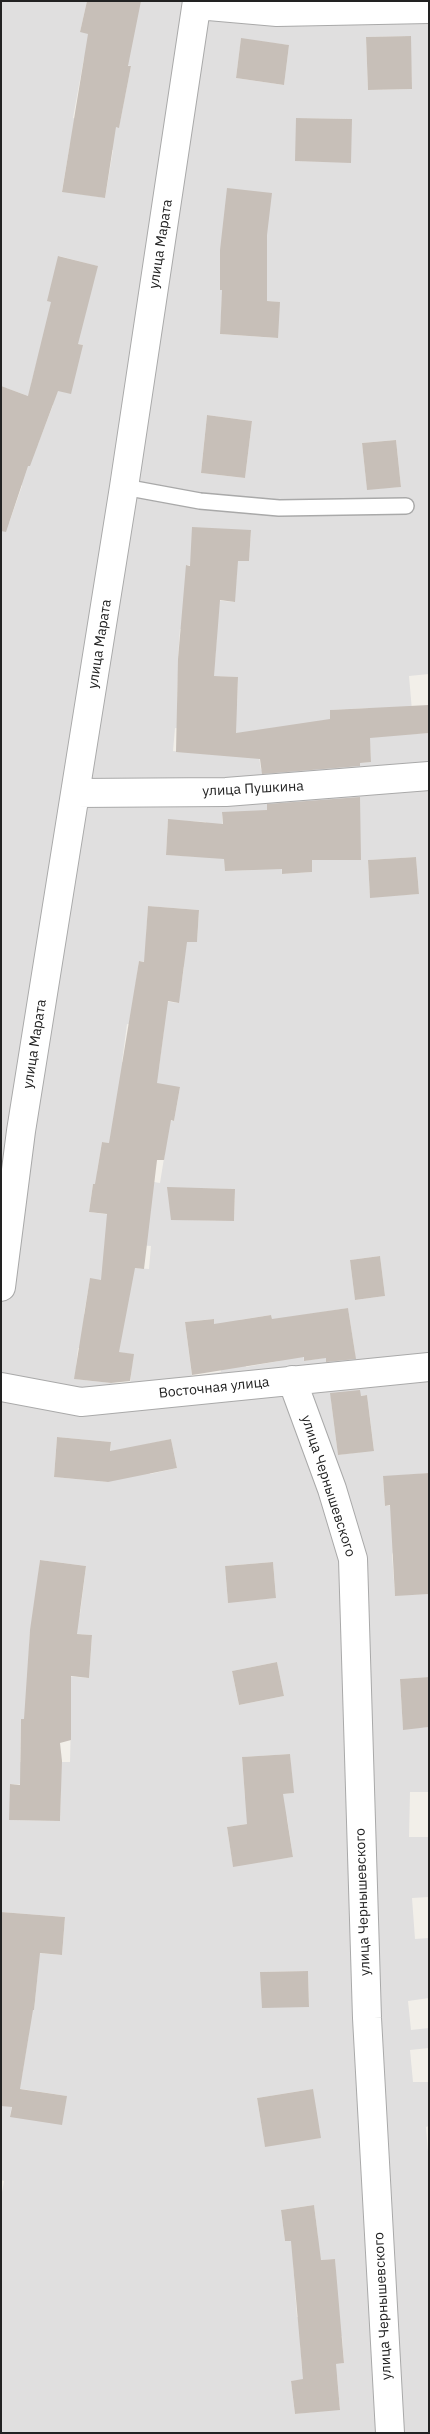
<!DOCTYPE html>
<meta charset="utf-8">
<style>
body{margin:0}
#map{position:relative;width:430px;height:2434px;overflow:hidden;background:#f2efe9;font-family:"IBM Plex Sans",sans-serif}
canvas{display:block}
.frame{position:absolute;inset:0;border:2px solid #222;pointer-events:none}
</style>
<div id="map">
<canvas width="430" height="2434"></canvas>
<div class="frame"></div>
</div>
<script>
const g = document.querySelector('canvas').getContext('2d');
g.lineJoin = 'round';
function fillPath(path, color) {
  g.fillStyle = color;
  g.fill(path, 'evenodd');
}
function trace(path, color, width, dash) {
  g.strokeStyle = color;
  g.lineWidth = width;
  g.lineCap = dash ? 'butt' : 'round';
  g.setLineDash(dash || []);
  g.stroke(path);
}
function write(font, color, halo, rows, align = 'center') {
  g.font = font + ' "IBM Plex Sans",sans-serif';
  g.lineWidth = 4;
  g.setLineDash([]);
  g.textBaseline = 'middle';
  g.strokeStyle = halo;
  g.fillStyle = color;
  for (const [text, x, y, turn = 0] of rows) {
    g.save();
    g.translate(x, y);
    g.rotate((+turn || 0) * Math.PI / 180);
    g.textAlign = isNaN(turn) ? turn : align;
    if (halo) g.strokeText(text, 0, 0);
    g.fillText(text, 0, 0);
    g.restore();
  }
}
const residential = new Path2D(`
 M1,1h86l-7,31 61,-31h288v673l-20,2 5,58 15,-1v740l-46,4 2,29 44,-3 -37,51 3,41 34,-1v83l-29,2 3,50 26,-2v65h-19l-1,45h20v60l-17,1 3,41 14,-1v60l-21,3 3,29 18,-2v20l-19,2 3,32h16v44l-3,1 3,37v269h-428v-235l3,-17 -3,-1v-108l21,3 7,-42 -28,-27 33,4 4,-39 -37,-4v-17l61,5 3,-38 -64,-5v-1391l8,2 13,-37 -21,-55 37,13 15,-39 -47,-17 -5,13zM410,36l2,53 -44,1 -2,-53zM241,39l48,6 -5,40 -48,-7zM84,58l47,8 -12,61 -46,-9zM296,118l55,1v43l-55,-1zM70,144l43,6 -8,48 -43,-7zM59,256l38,10 -11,44zM222,299l57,3 -2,36 -57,-4zM44,335l39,10 -52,39zM207,415l45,6 -7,57 -44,-5zM396,440l5,47 -34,2 -5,-46zM251,531l-2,30 -58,-3zM187,565l50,6 -3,31 -50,-5zM180,629l37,3 -2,29 -37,-2zM178,675l60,2 -1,28 -60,-2zM368,708l3,54 -39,2 -2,-54zM175,728l58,4 -2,24 -58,-5zM255,730l40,35 -34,5zM222,812l32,58h-1l-28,1zM308,812l4,60 -30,2 -4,-60zM168,820l38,2 -3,35 -37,-2zM416,857l3,37 -49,3 -2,-37zM148,906l51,4 -2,32 -51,-4zM139,961l45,6 -6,36 -44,-6zM127,1024l37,5 -5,38 -37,-5zM180,1087l-6,34 -59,-10zM102,1142l63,10 -5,31 -63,-11zM93,1184l53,8 -4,27 -53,-7zM185,1188l50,1 -1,32 -50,-1zM105,1242l46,4 -2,23 -46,-3zM380,1256l5,40 -30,4 -5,-40zM90,1279l34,42 -40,-7zM348,1308l7,45 -51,8 -6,-45zM271,1315l8,46 -33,6 -7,-47zM213,1319l8,53 -29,4 -7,-54zM78,1348l55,6 -3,31 -55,-6zM367,1395l7,55 -36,5 -7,-55zM57,1437l54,5 -3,40 -54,-5zM171,1439l6,29 -27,6 -6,-29zM40,1560l46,6 -6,48 -45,-6zM273,1562l3,36 -48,4 -3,-36zM30,1630l62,5 -3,43 -61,-5zM277,1662l7,34 -45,9 -7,-34zM21,1719h50l-1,43h-50zM290,1754l3,39 -48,4 -3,-40zM11,1784l50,2 -1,35 -50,-1zM287,1818l6,39 -60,9 -6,-39zM308,1971l1,36 -49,-35zM15,2088l52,8 -57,20zM313,2089l-48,58v-1l-8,-48zM314,2205l4,32 -33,4 -4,-31zM335,2259l3,55 -41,3 -4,-55zM342,2336l2,27 -42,4 -2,-27zM337,2376l3,33 -45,5 -4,-33z`);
const building = new Path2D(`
 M87,1h54l-13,65h3l-12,62 -3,-1 -11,71 -43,-6 26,-158 -8,-2z
 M411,36l1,53 -44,1 -2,-53z
 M241,38l48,7 -5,40 -48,-7z
 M296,118l56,1 -1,44 -56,-2z
 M227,188l45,5 -5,42v66l13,1 -2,36 -58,-4 2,-44h-2v-40z
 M58,256l40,10 -20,78 5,1 -12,49 -13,-3 -28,75h-2l-22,66 -5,-1v-145l27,10 23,-94 -4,-1z
 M207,415l45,6 -7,57 -44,-5z
 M396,440l5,47 -34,3 -5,-47z
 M192,527l59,3 -2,31h-11l-3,41 -15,-2 -6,76 24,1 -2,56 94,-14v-9l99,-5v28l-59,5 1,24 -11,1v3l-98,8 -2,-15 -84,-7 2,-93 8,-94 4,1z
 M360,797l1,63h-49v12l-30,2v-5l-57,2 -1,-12 -58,-4 2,-36 55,5 -1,-12 45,-2v-6z
 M416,857l3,37 -49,4 -2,-38z
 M148,906l51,4 -2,32h-10l-8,61 -11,-2 -11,82 23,4 -6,34 -3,-1 -7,40h-7l-13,109 -9,-1 -16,84 15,2 -4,27 -19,2 -37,-4 16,-101 11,2 6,-66 -18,-2 4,-28h2l7,-42 7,1 30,-182 5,1z
 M167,1187l68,2 -1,32 -63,-1z
 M380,1256l5,40 -30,4 -5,-40z
 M348,1308l8,51 -30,3v-4l-22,3v-4l-112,18 -7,-53 29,-3v5l57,-9 1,4z
 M360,1390l1,6 6,-1 7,56 -36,4 -8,-62z
 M57,1437l54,5 -1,9 61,-12 6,29 -69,14 -54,-5z
 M429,1473v121l-34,2 -5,-91 -5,1 -2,-30z
 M40,1560l46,6 -9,68 15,1 -3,43 -18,-2v64l-11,3 2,18 -2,60 -51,-1 1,-36 10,1 1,-66h3l6,-89z
 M273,1562l3,36 -48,5 -3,-37z
 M277,1662l7,34 -45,9 -7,-34z
 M429,1677v50l-26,3 -3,-51z
 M290,1754l4,39 -11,1 10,63 -60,10 -6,-40 20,-3 -5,-67z
 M1,1912l64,5 -3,38 -22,-2 -6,57h-1l-13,79 47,7 -5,29 -52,-8 2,-10 -11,-1z
 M308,1971l1,36 -47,1 -2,-36z
 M313,2089l8,49 -56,9 -8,-49z
 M314,2205l7,55 14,-1 9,104 -8,1 4,46 -45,4 -4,-33 12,-2 -12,-138h-6l-4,-31z`);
const lane = new Path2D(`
 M124,487l76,14 79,7 127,-2`);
const street = new Path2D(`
 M197,5l80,7 152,-3
 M76,793l150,-1 203,-16
 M1,1287l20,-156 103,-644 73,-486
 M292,1380l40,109 21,70 14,459 23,415
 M1,1387l80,15 348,-35`);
const streetNames = [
 ["улица Марата",161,244,-81],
 ["улица Марата",100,644,-81],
 ["улица Пушкина",253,789,-3],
 ["улица Марата",35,1044,-81],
 ["Восточная улица",214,1388,-6],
 ["улица Чернышевского",328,1486,72],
 ["улица Чернышевского",363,1902,-92],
 ["улица Чернышевского",383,2306,-93]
];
fillPath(residential, '#e0dfdf');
fillPath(building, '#c7bfb8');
trace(lane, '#a9a9a9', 18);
trace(street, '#a9a9a9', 30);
trace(lane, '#fff', 15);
trace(street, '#fff', 28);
write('14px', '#222', '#fff', streetNames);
</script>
